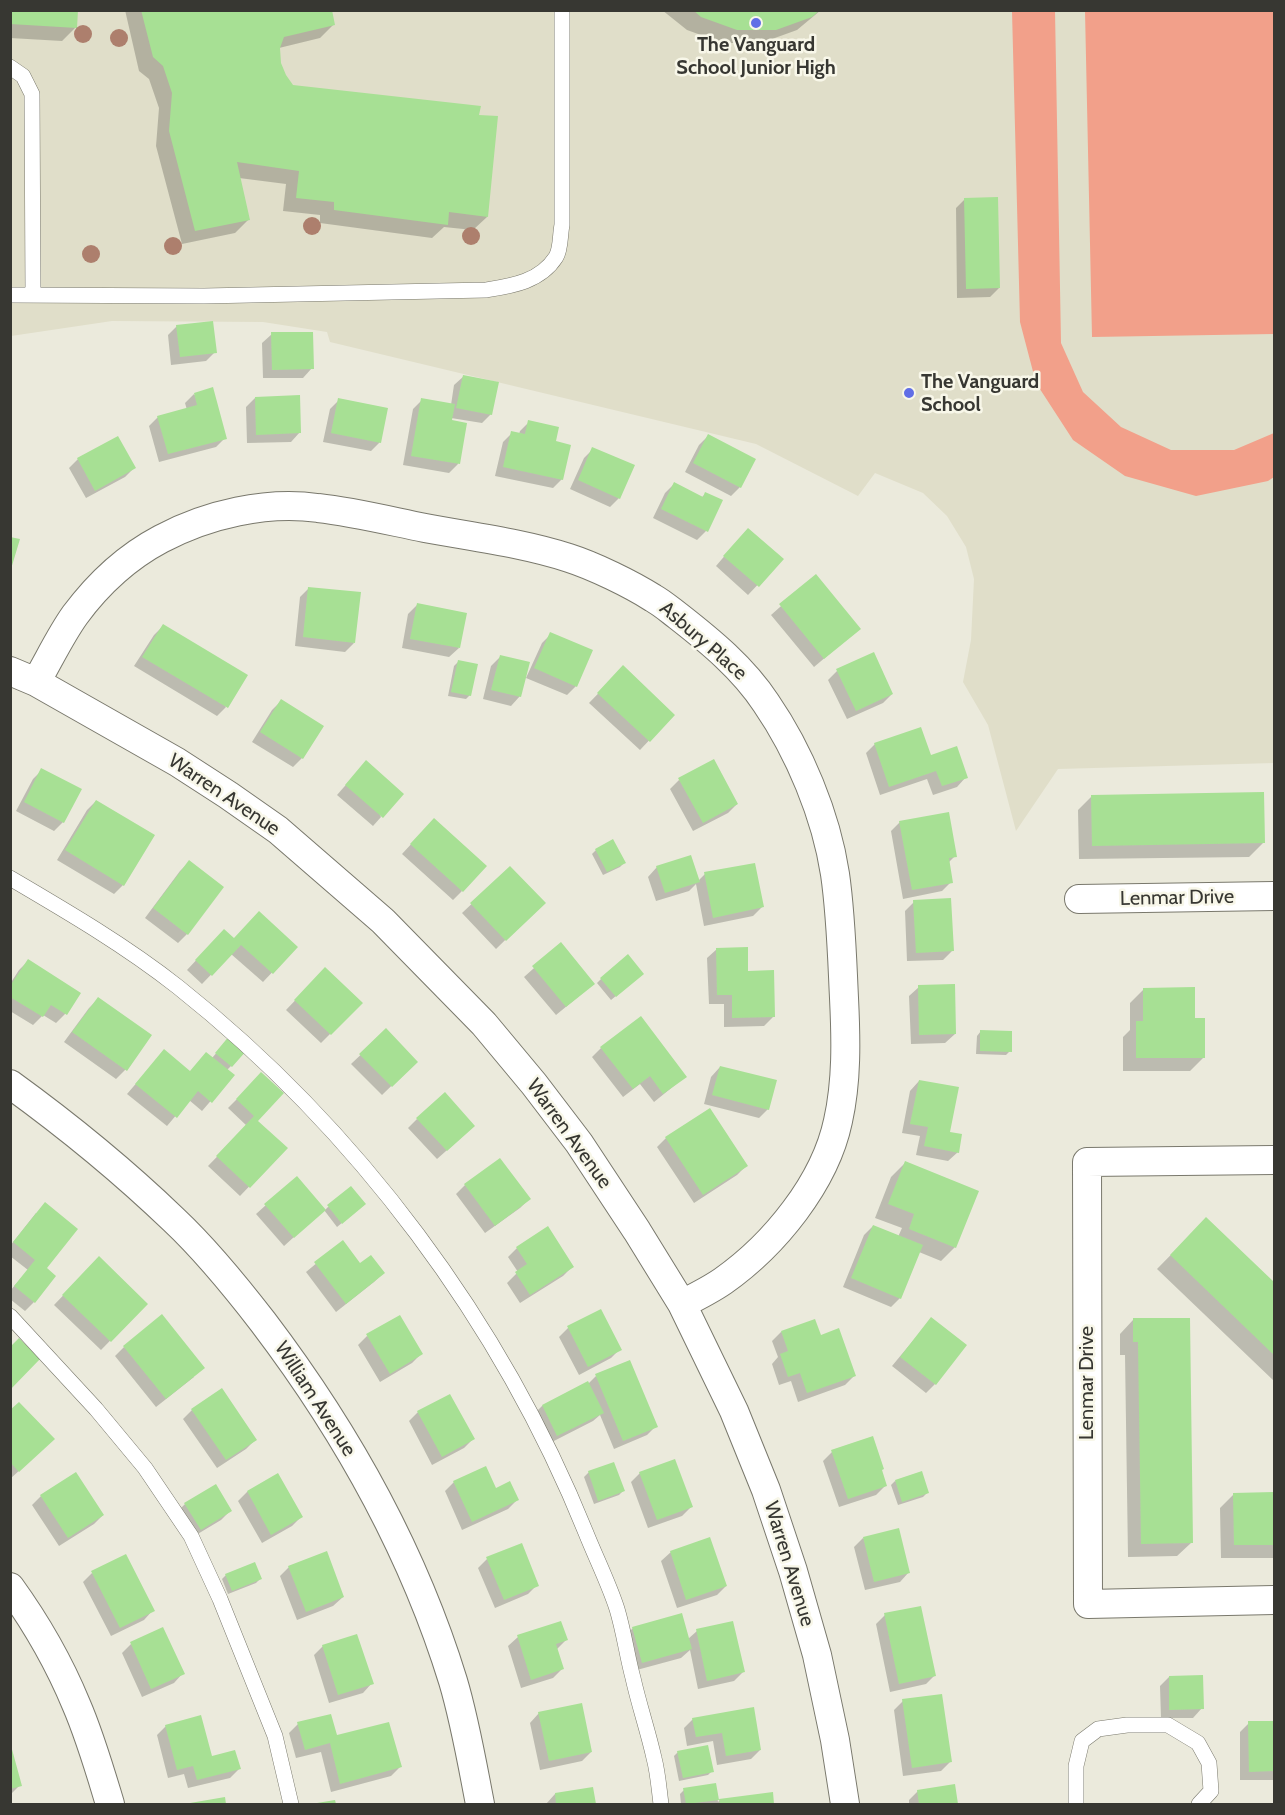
<!DOCTYPE html>
<style>
body{margin:0}
#map{position:relative;width:1285px;height:1815px;overflow:hidden;background:#ebeadc;font-family:Cabin,sans-serif}
canvas{display:block}
.frame{position:absolute;inset:0;border:12px solid #373732;pointer-events:none}
</style>
<div id="map">
<canvas width="1285" height="1815"></canvas>
<div class="frame"></div>
</div>
<script>
const g = document.querySelector('canvas').getContext('2d');
g.lineJoin = 'round';
function fillPath(path, color) {
  g.fillStyle = color;
  g.fill(path, 'evenodd');
}
function trace(path, color, width, dash) {
  g.strokeStyle = color;
  g.lineWidth = width;
  g.lineCap = dash ? 'butt' : 'round';
  g.setLineDash(dash || []);
  g.stroke(path);
}
function write(font, color, halo, rows, align = 'center') {
  g.font = font + ' Cabin,sans-serif';
  g.lineWidth = 5;
  g.setLineDash([]);
  g.textBaseline = 'middle';
  g.strokeStyle = halo;
  g.fillStyle = color;
  for (const [text, x, y, turn = 0] of rows) {
    g.save();
    g.translate(x, y);
    g.rotate((+turn || 0) * Math.PI / 180);
    g.textAlign = isNaN(turn) ? turn : align;
    if (halo) g.strokeText(text, 0, 0);
    g.fillText(text, 0, 0);
    g.restore();
  }
}
const built = new Path2D(`
 M10,11h1264v752l-216,6 -42,62 -28,-106 -25,-43 8,-42 3,-61 -8,-32 -19,-31 -24,-23 -48,-20 -17,23 -102,-52 -426,-102 -3,-10 -64,-10 -151,-1 -101,15z`);
const green = new Path2D(`
 M1012,11h43l6,332 22,49 38,35 50,23h63l40,-17v44l-6,4 -72,15 -71,-20 -52,-36 -37,-57 -16,-61z
 M1085,11h189v323l-182,3z`);
const shadow = new Path2D(`
 M10,10l66,17 -14,14 -52,-3z
 M125,10h206l3,14 -14,14 -41,10 1,15 5,13 8,10 184,31 10,100 -14,13 -29,-3 -12,11 -112,-15v-8l-37,-4 3,-27 -47,-6 10,41 -14,14 -53,11 -26,-98 3,-38 -10,-29 -10,-8z
 M662,10h159l-24,20 -36,13h-38l-36,-13z
 M965,199l34,89 -9,9 -33,1 -1,-90z
 M177,326l38,26 -9,9 -35,4 -3,-30z
 M272,334l40,34 -9,10h-40l-1,-35z
 M464,376l27,38 -9,9 -31,-5 7,46 -9,9 -46,-8 10,-56 9,-9 29,5 3,-20z
 M194,394l31,44 -9,9 -57,15 -10,-36 9,-9 29,-7 -2,-7z
 M255,398l45,34 -9,10 -44,1 -1,-36z
 M339,400l41,42 -9,9 -48,-9 7,-33z
 M529,422l25,20 8,37 -9,9 -58,-12 8,-34 9,-9 7,1 1,-3z
 M708,436l32,51 -9,9 -46,-24 14,-27z
 M593,449l26,49 -9,9 -40,-18 14,-31z
 M78,459l56,9 -9,9 -39,21 -17,-30z
 M674,484l27,14 5,-5v38l-9,9 -44,-22 12,-25z
 M739,539l43,20 -34,36 -32,-29z
 M815,576l44,53 -45,38 -43,-52z
 M309,588l45,55 -9,9 -50,-6 5,-49z
 M417,605l42,43 -10,9 -47,-9 6,-34z
 M163,626l63,81 -9,9 -83,-50 20,-31z
 M551,634l25,52 -9,9 -41,-17 16,-35z
 M500,657l20,39 -9,10 -28,-7 8,-33z
 M458,662l12,33 -4,4 -18,-3 6,-30z
 M623,668l50,47 -33,35 -51,-47z
 M837,671l55,23 -9,9 -36,16 -19,-39z
 M281,701l41,25 -20,32 -9,9 -41,-25 20,-32z
 M875,744l55,13 36,20 -9,10 -24,8 -6,-16 -47,16 -14,-42z
 M42,770l21,52 -9,9 -38,-20 17,-32z
 M358,771l23,46 -8,9 -36,-31z
 M679,780l58,24 -9,9 -35,18 -23,-42z
 M1092,796l171,47 -14,14 -170,2 -1,-49z
 M96,801l57,35 -30,49 -9,9 -57,-34 30,-50z
 M900,822l55,34 -7,7 3,19 -9,9 -39,8 -12,-68z
 M425,829l37,62 -9,9 -51,-46z
 M596,850l28,13 -4,4 -17,8 -11,-21z
 M189,862l-2,72 -9,9 -33,-25 35,-47z
 M657,867l41,14 7,-7 57,33 -9,9 -49,10 -8,-42 -7,7 -33,10 -8,-24z
 M510,868l33,35 -47,46 -34,-36z
 M914,902l38,49 -9,9 -36,1 -2,-50z
 M215,940h19l62,7 -33,35 -32,-28 -29,30 -15,-14z
 M561,944l23,48 -28,23 -32,-38z
 M717,949l30,23 26,45 -9,9 -40,1v-23h-15l-2,-46z
 M28,961l51,32 -14,21 -9,9 -13,-8 -10,10 -23,-14v-27l9,-14z
 M325,969l36,34 -40,40 -35,-33z
 M638,978l-27,22 -14,-17 4,-4z
 M919,987l36,47 -10,9 -34,1 -2,-48z
 M1144,989l50,31 10,37 -14,14h-67v-34l7,-7v-27z
 M98,999l52,37 -25,34 -9,9 -52,-37 25,-34z
 M386,1031l30,31 -34,33 -31,-31z
 M981,1031l29,20 -4,4 -30,-1 1,-18z
 M226,1042l5,24 -4,4 6,5 -31,36 -13,-11 -22,26 -40,-32 37,-43 26,21 22,-14z
 M601,1048l84,29 -31,25 -14,-18 -17,13 -31,-40z
 M720,1067l48,42 -9,9 -55,-14 7,-27z
 M262,1074l-6,47 29,28 -45,47 -32,-30 39,-40 -19,-18z
 M919,1081l39,71 -10,9 -32,-6 4,-19 -18,-3 8,-42z
 M417,1119l47,16 -27,24 -29,-31z
 M666,1138l80,28 -9,9 -43,28 -37,-56z
 M905,1163l50,84 -14,14 -22,-9 -19,46 -9,9 -48,-20 21,-52 9,-9 25,11 4,-9 -27,-10 16,-41z
 M296,1178l29,32 3,-3 32,1 -23,19 -13,-17 -40,36 -28,-32z
 M465,1185l64,14 -9,9 -35,25 -29,-39z
 M36,1213l8,56 -10,33 -9,9 -15,-12v-8l18,-21 -18,-14v-10z
 M1206,1219l68,65v97l-117,-112z
 M342,1242l18,23 23,8 -9,9 -38,30 -30,-40z
 M517,1248l55,19 -9,9 -43,27 -13,-20 11,-11 -10,-15z
 M99,1258l47,46 -45,46 -47,-45z
 M600,1311l20,38 -9,9 -32,17 -20,-38 9,-9z
 M931,1319l4,65 -9,9 -34,-27z
 M1133,1320l58,223 -14,13 -49,1 -3,-202h-5v-21z
 M781,1332l39,5 34,39 -9,9 -47,17 -7,-21 -12,4 -7,-21 6,-7 -6,-16z
 M367,1336l54,18 -9,9 -32,19 -22,-37z
 M124,1347l70,30 -38,30 -41,-51z
 M596,1376l60,50 -9,9 -33,14 -14,-34 -7,6 -45,23 -15,-29 9,-9 46,-22z
 M192,1410l63,30 -9,9 -29,19 -34,-49z
 M10,1412l34,36 -34,31z
 M418,1412l55,27 -9,9 -32,17 -23,-44z
 M832,1452l53,34 -9,9 -37,12 -16,-46z
 M589,1472l34,19 -4,4 -25,9 -10,-27z
 M640,1473l51,34 -9,9 -34,12 -17,-46z
 M278,1475l23,42 -9,9 -30,17 -24,-42 9,-9z
 M895,1481l32,12 -4,4 -25,8 -7,-20z
 M454,1482l41,8 22,10 -9,9 -46,21 -17,-39z
 M1234,1494h40v64h-53l-1,-50z
 M41,1496l62,19 -9,9 -35,22 -27,-41z
 M185,1504l45,7 -9,9 -30,18 -15,-25z
 M863,1538l46,34 -9,10 -35,8 -11,-43z
 M671,1552l55,34 -9,9 -40,13 -16,-47z
 M487,1559l50,26 -9,9 -33,14 -17,-40z
 M289,1567l54,30 -10,9 -36,14 -17,-44z
 M92,1573l61,37 -9,10 -33,16 -28,-54z
 M226,1575l34,4 -4,4 -28,11 -6,-15z
 M885,1615l50,60 -9,9 -36,8 -14,-68z
 M560,1623l6,17 -10,10 6,19 -9,9 -32,10 -13,-42 10,-9z
 M633,1628l55,11 9,-8 46,41 -9,9 -36,8 -8,-39 -9,8 -48,13 -9,-34z
 M163,1629l20,44 -9,10 -32,14 -20,-44 9,-9z
 M323,1646l49,37 -9,10 -34,10 -15,-48z
 M1169,1677l33,31 -9,10h-32l-1,-32z
 M903,1701l47,61 -9,9 -38,5 -9,-66z
 M539,1713l52,39 -9,9 -42,9 -10,-47z
 M693,1719l67,31 -9,9 -34,6 -4,-24 -26,5 -3,-18z
 M1274,1722v58h-34v-48l9,-9z
 M298,1724l38,13 64,30 -9,9 -60,16 -10,-40 -25,6 -7,-25z
 M166,1726l45,32 28,11 -9,9 -42,10 -4,-14 -16,4 -11,-43z
 M10,1744l10,41 -10,10z
 M678,1752l34,19 -4,4 -29,6 -5,-25z
 M715,1785l3,17 2,-2 51,-7 2,11h-57l2,-1 -37,1 -1,-10 4,-4z
 M954,1786l3,18h-48v-4l9,-9z
 M592,1789l2,15h-48l9,-10z`);
const building = new Path2D(`
 M10,10h68l-1,18 -67,-4z
 M141,10h191l3,15 -51,12 -4,11 1,15 5,12 7,10 188,21 -2,9 19,1 -10,101 -39,-5 -1,13 -114,-15v-8l-38,-4 3,-27 -62,-9 13,58 -55,11 -26,-100 3,-38 -9,-27 -10,-9z
 M693,10h127l-8,7 -36,13h-39l-36,-13z
 M998,197l2,91 -34,1 -2,-91z
 M213,321l4,32 -37,4 -4,-32z
 M271,332h42l1,37 -42,1z
 M463,375l36,7 -7,33 -36,-7z
 M213,387l14,52 -59,15 -11,-38 40,-11 -3,-12z
 M300,395l1,38 -45,2 -1,-38z
 M338,398l50,10 -7,35 -50,-10z
 M421,398l34,6 -3,16 15,3 -7,41 -49,-8z
 M528,420l31,7 -3,14 15,4 -8,35 -60,-13 8,-36 14,3z
 M708,434l48,25 -15,29 -48,-25z
 M118,436l18,32 -41,23 -18,-33z
 M592,447l43,18 -15,34 -42,-19z
 M674,482l29,15 2,-5 18,8 -15,32 -47,-23z
 M748,528l36,31 -25,28 -36,-31z
 M10,537l10,2 -9,30 -1,-1z
 M816,574l45,55 -37,30 -45,-55z
 M308,587l53,5 -6,51 -52,-6z
 M417,603l50,10 -7,35 -50,-9z
 M163,624l85,51 -20,33 -86,-51z
 M550,632l43,18 -16,37 -43,-19z
 M874,652l19,42 -37,17 -20,-42z
 M500,655l30,7 -9,35 -30,-7z
 M458,660l20,4 -7,32 -20,-4z
 M623,665l52,50 -25,27 -53,-49z
 M281,699l43,27 -21,33 -43,-27z
 M921,727l10,28 26,-9 11,32 -26,8 -6,-15 -47,16 -15,-44z
 M714,759l24,45 -35,19 -25,-45z
 M366,760l38,34 -21,24 -38,-33z
 M41,768l41,21 -18,34 -40,-21z
 M1264,792l1,51 -173,3 -1,-51z
 M96,800l59,35 -31,51 -59,-36z
 M949,812l8,45 -8,1 4,25 -41,7 -13,-69z
 M434,818l53,48 -24,26 -53,-48z
 M613,839l13,24 -19,9 -12,-23z
 M691,855l9,27 -35,11 -9,-27z
 M189,860l35,27 -36,48 -35,-27z
 M755,863l9,44 -51,11 -9,-46z
 M510,866l36,37 -40,38 -36,-38z
 M951,898l3,53 -38,2 -3,-53z
 M259,911l39,36 -25,27 -32,-29 -29,31 -17,-16 29,-31 10,9z
 M561,942l34,42 -29,23 -34,-41z
 M748,947v24l26,-1 1,47 -43,1v-23h-15l-1,-47z
 M628,954l16,20 -28,23 -16,-19z
 M28,959l53,34 -14,22 -16,-10 -8,12 -33,-20v-11z
 M325,967l38,36 -32,32 -37,-35z
 M955,984l1,50 -37,1 -1,-50z
 M1195,987v31h10v40h-69v-37h7v-33z
 M98,997l54,38 -25,36 -55,-39z
 M641,1016l46,61 -24,17 -13,-18 -17,13 -33,-42z
 M386,1028l32,34 -26,25 -33,-33z
 M980,1030l32,1v21l-32,-1z
 M230,1035l17,15 -15,17 -17,-14z
 M164,1049l26,22 16,-19 29,23 -23,28 -14,-12 -21,27 -42,-34z
 M720,1066l57,14 -8,30 -57,-15z
 M261,1072l23,21 -26,28 30,27 -38,40 -34,-32 38,-40 -18,-17z
 M919,1080l40,7 -9,45 12,2 -3,19 -35,-7 4,-19 -18,-3z
 M445,1092l30,34 -28,25 -31,-33z
 M710,1108l38,58 -45,29 -38,-58z
 M500,1158l31,41 -36,27 -31,-42z
 M905,1161l74,30 -23,57 -47,-19 5,-15 -26,-10z
 M297,1176l29,34 -32,28 -30,-34z
 M351,1186l15,18 -24,20 -15,-19z
 M45,1202l33,27 -31,39 9,8 -21,27 -21,-17 21,-26 -22,-18z
 M1206,1217l68,65v73l-104,-100z
 M873,1225l50,20 -22,54 -50,-21z
 M548,1226l26,41 -44,28 -15,-23 12,-8 -11,-17z
 M343,1240l17,23 11,-8 14,18 -39,31 -32,-42z
 M99,1256l49,48 -37,38 -49,-47z
 M601,1309l21,41 -34,17 -21,-41z
 M162,1314l43,54 -39,31 -43,-53z
 M400,1315l23,39 -33,20 -24,-40z
 M931,1317l36,28 -31,40 -36,-28z
 M1133,1318h57l3,225 -52,1 -3,-202h-5z
 M815,1319l6,16 18,-7 17,48 -49,17 -7,-20 -12,4 -8,-23 8,-3 -7,-20z
 M19,1338l21,21 -30,31v-43z
 M630,1360l28,67 -35,14 -28,-67z
 M588,1381l16,32 -47,23 -15,-31z
 M222,1388l35,52 -31,20 -35,-51z
 M450,1394l25,45 -33,18 -25,-46z
 M19,1402l36,37 -36,33 -9,-10v-52z
 M873,1436l11,33 -2,1 5,16 -39,13 -17,-49z
 M675,1459l18,48 -36,13 -18,-48z
 M614,1462l11,29 -27,10 -10,-30z
 M486,1466l10,22 14,-7 9,19 -47,22 -19,-41z
 M922,1471l7,22 -27,9 -7,-22z
 M76,1472l28,43 -36,23 -28,-43z
 M278,1473l25,44 -32,18 -24,-44z
 M216,1484l16,27 -31,19 -17,-27z
 M1274,1492v53h-40l-1,-52z
 M899,1528l11,45 -36,9 -11,-45z
 M710,1537l17,49 -41,14 -16,-49z
 M522,1543l17,43 -35,14 -18,-43z
 M327,1551l17,46 -38,15 -18,-46z
 M126,1554l29,57 -35,17 -29,-57z
 M255,1562l7,17 -30,12 -7,-17z
 M921,1606l15,70 -37,8 -15,-71z
 M682,1613l10,36 -50,14 -10,-36z
 M561,1621l7,19 -12,4 8,25 -33,11 -14,-45z
 M733,1621l12,51 -38,9 -11,-52z
 M163,1627l22,47 -34,15 -21,-47z
 M357,1634l17,50 -36,11 -16,-50z
 M1203,1675l1,34 -35,1v-34z
 M942,1694l10,68 -40,6 -10,-69z
 M582,1703l10,49 -43,9 -11,-49z
 M754,1707l7,43 -35,6 -4,-23 -26,4 -4,-19z
 M331,1714l6,21 52,-13 13,45 -62,17 -10,-41 -25,7 -8,-28z
 M201,1715l11,41 23,-6 6,19 -44,11 -4,-14 -16,4 -12,-45z
 M1248,1721h26v50l-25,1z
 M10,1742l12,44 -12,3z
 M708,1745l6,27 -31,6 -6,-27z
 M716,1783l3,17 -33,4 -3,-16z
 M955,1784l3,20h-39l-2,-14z
 M593,1787l3,17h-40l-1,-11z
 M773,1792l1,12h-54l-1,-5z
 M225,1797l1,7h-36v-1z
 M335,1800l1,4h-19v-1z`);
const service = new Path2D(`
 M10,67l13,9 9,18 1,201
 M10,295l194,1 282,-6c25,-4 54,-8 70,-33 5,-8 4,-23 6,-32v-215
 M10,878c58,34 116,68 168,109 179,142 323,335 408,546 10,25 23,51 31,76 7,23 10,47 16,69 6,27 15,53 21,80 4,15 5,31 7,46
 M10,1316l86,93 49,59 46,68 29,63 55,137 16,68
 M1076,1804v-38l6,-25 16,-12 29,-4h41l30,18 11,20 2,28 -12,13`);
const minor = new Path2D(`
 M10,671l26,11 141,80 51,33 50,35 105,91 101,103 50,60 45,59 58,88 45,73 52,107 32,79 27,81 24,84 18,85 10,64
 M36,682c13,-22 24,-46 39,-67 23,-31 52,-58 86,-76 47,-25 105,-38 157,-31 36,4 72,13 107,20 48,9 98,15 144,30 25,8 62,26 84,40 9,5 17,12 25,18 32,25 65,52 88,87 33,48 60,112 69,171 6,41 7,82 9,124 2,41 3,83 -6,123 -13,62 -64,124 -115,160 -13,9 -27,16 -41,23
 M1079,899l195,-3
 M10,1084c58,42 113,87 164,136 33,31 62,67 89,102 82,108 150,229 190,359 12,40 19,82 27,123
 M1274,1160l-187,2 1,442 186,-4
 M10,1587c26,36 49,76 66,117 14,32 24,67 34,100`);
const trees = [
 [83,34],
 [119,38],
 [312,226],
 [471,236],
 [173,246],
 [91,254]
];
const markers = [
 [756,23,6,"#616ee6"],
 [909,393,6,"#616ee6"]
];
const poiNames = [
 ["The Vanguard",756,45],
 ["School Junior High",756,68],
 ["The Vanguard",921,382,"left"],
 ["School",921,405,"left"]
];
const streetNames = [
 ["Asbury Place",703,641,41],
 ["Warren Avenue",224,795,34],
 ["Lenmar Drive",1177,898,-1],
 ["Warren Avenue",569,1134,54],
 ["Lenmar Drive",1087,1383,-90],
 ["William Avenue",315,1399,57],
 ["Warren Avenue",789,1564,73]
];
fillPath(built, '#e0dec9');
fillPath(green, '#f2a08a');
fillPath(shadow, '#0003');
fillPath(building, '#a7e094');
trace(service, '#79786c', 16);
trace(minor, '#79786c', 30);
trace(service, '#fff', 15);
trace(minor, '#fff', 28);
g.fillStyle = '#ad7f6d';
for (const [x, y] of trees) {
  g.beginPath();
  g.arc(x, y, 9, 0, 2 * Math.PI);
  g.fill();
}
for (const [x, y, r, color] of markers) {
  const dot = new Path2D();
  dot.arc(x, y, r, 0, 2 * Math.PI);
  g.fillStyle = color;
  g.fill(dot);
  trace(dot, '#f8f7e9', 2);
}
write('bold 20px', '#373732', '#f8f7e9', poiNames);
write('20px', '#373732', '#f8f7e9', streetNames);
</script>
